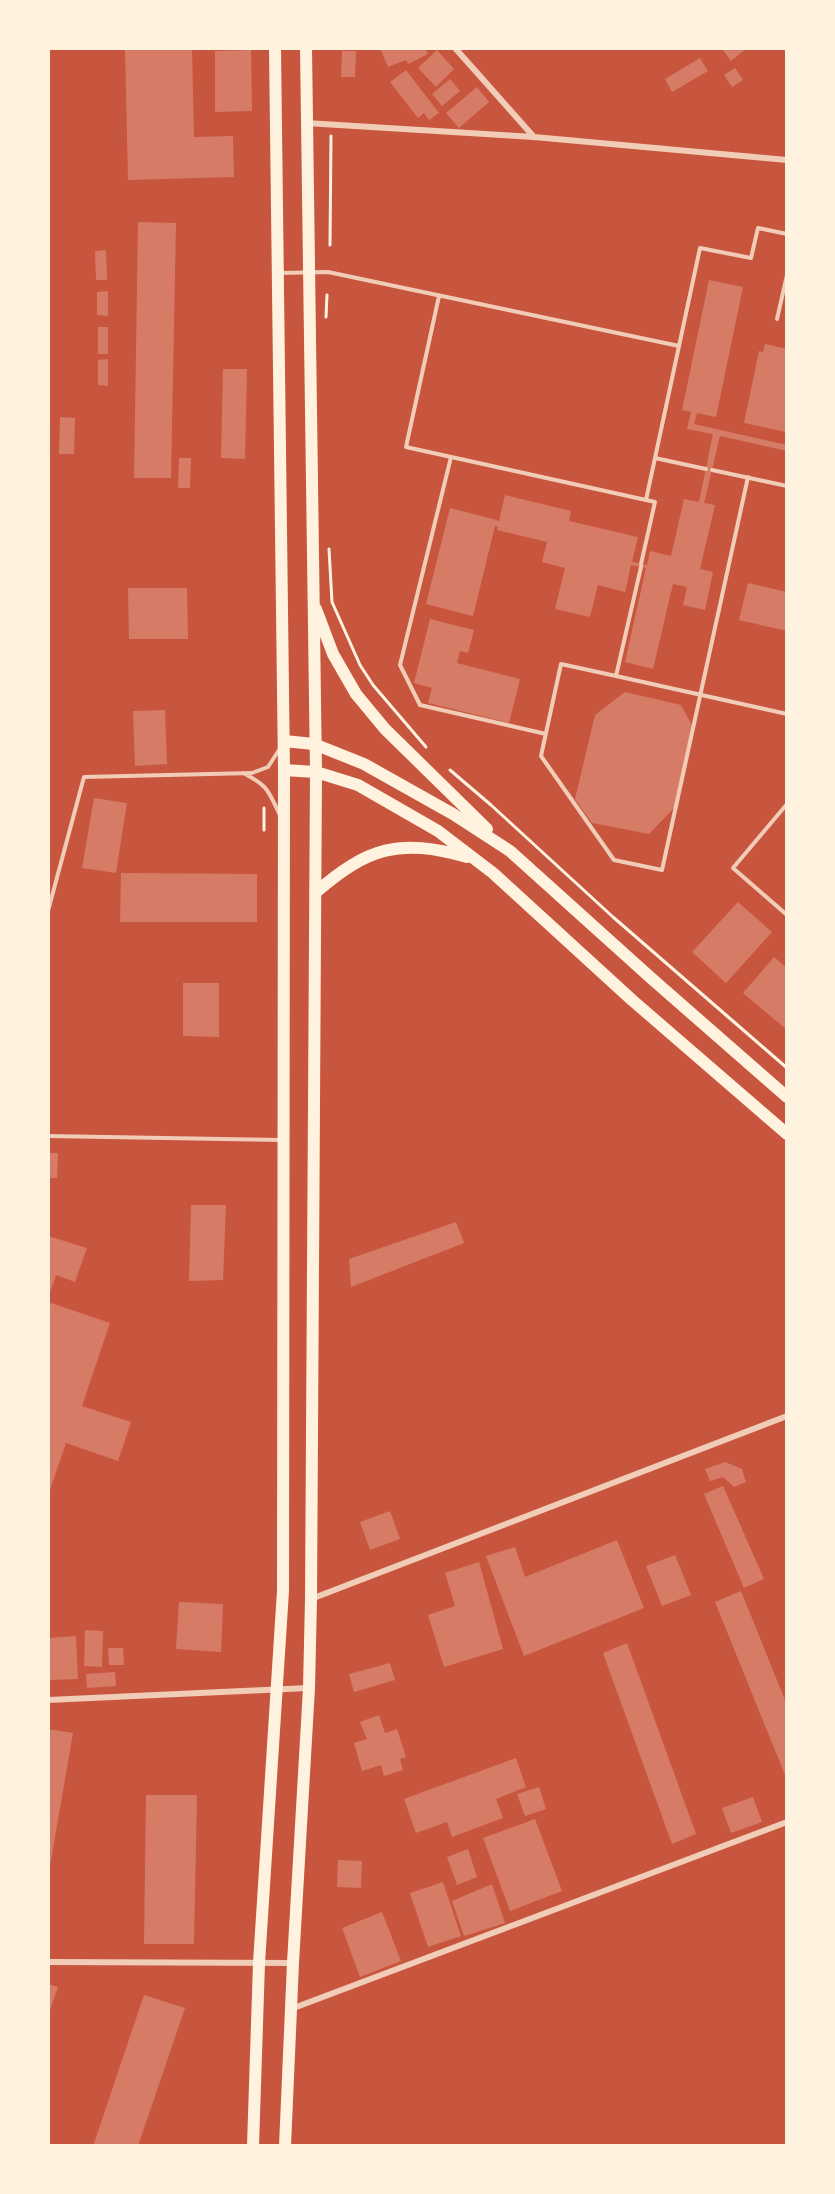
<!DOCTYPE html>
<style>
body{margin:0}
#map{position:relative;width:835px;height:2194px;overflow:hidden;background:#c8553d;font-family:Barlow,sans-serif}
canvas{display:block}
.frame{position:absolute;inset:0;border:50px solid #fff3e0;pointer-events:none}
</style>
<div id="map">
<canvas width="835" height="2194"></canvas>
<div class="frame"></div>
</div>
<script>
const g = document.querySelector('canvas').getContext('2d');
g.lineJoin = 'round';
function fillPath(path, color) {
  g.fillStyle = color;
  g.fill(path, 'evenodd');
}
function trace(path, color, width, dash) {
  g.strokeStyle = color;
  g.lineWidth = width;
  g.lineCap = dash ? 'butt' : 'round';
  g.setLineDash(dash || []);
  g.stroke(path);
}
const building = new Path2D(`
 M145,48h47l2,89 39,-1 1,41 -106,3 -3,-131z
 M380,48h45l3,6 -20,10 -2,-4 -18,7z
 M723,48h24l-16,13 -9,-12z
 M251,50l1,61 -37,1v-61z
 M437,50l17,19 -18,18 -18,-19z
 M342,51h14l-1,26h-14z
 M700,58l8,13 -36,21 -7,-13z
 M735,68l8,12 -11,7 -8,-12z
 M406,70l33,43 -10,7 -5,-7 -6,5 -28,-36z
 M450,79l10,12 -18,15 -10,-12z
 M477,87l12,15 -30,26 -13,-15z
 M138,222l38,1 -5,255h-37z
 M106,250l1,30h-11l-1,-29z
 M709,280l34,7 -27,130 -19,-4 -3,11 93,21v6l-67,-15 -16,67 11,2 -15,64 13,3 -8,38 -22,-5 4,-18 -14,-3 -20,85 -28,-7 21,-94 -15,-3 -6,27 -27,-7 -8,32 -35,-8 10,-41 -23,-6 5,-20 -50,-12 1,-3 -3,-1 -22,90 -47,-12 24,-96 47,12 2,2 6,-27 66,16 -2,10 69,16 -6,25 15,3 3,-14 21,5 13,-57 15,3 14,-68 -26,-5 4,-17 -9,-2z
 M108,291v25l-11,-1v-23z
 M98,327h10v27h-10z
 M765,344l22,5 -1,83 -42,-9 15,-72 4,1z
 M108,359v27l-10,-1v-25z
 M223,369h24l-2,90 -24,-1z
 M60,417l15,1 -1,36h-15z
 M179,458h12l-1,30h-12z
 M748,583l39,9v39l-48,-11z
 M128,588h59l1,51h-59z
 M430,619l44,11 -6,23 -8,-2 -3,12 63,16 -11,44 -81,-20 4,-15 -18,-5z
 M625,692l56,13 11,20 -18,83 -25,26 -57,-11 -17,-24 20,-84z
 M165,710l2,54 -32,2 -2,-55z
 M94,798l33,5 -11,70 -34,-5z
 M121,873l136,1v48h-137z
 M738,902l34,30 -46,51 -34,-31z
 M774,957l13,11v62l-44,-37z
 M183,983h36v54l-36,-1z
 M48,1153h10l-1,25h-9z
 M191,1205h35l-3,75 -34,1z
 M456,1222l8,21 -113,44 -2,-28z
 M48,1236l39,12 -12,34 -19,-7 -8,23z
 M48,1302l62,21 -28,83 49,16 -13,39 -52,-18 -18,53z
 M725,1462l17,7 4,13 -12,5 -11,-10 -13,4 -5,-12z
 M723,1486l41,93 -20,9 -40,-94z
 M390,1511l10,28 -30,11 -10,-28z
 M617,1540l27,68 -120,48 -38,-100 29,-9 10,30z
 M675,1555l16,40 -29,11 -16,-40z
 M479,1562l24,87 -59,18 -16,-52 27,-9 -10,-33z
 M741,1591l46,114v75l-72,-178z
 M179,1602l44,2 -2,48 -45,-3z
 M85,1630l18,1 -1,36 -18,-1z
 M76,1636l2,43 -30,1v-42z
 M627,1643l69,191 -24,10 -69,-191z
 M108,1648h15l1,17h-15z
 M390,1663l5,17 -41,12 -5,-18z
 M115,1672l1,14 -29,2 -1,-14z
 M379,1715l6,18 12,-4 9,28 -6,2 3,11 -19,6 -3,-11 -19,6 -8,-28 13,-4 -7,-17z
 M48,1729l25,4 -23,133 -2,-1z
 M516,1758l10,29 -30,12 7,19 -51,19 -5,-15 -31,11 -12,-34z
 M539,1787l7,22 -21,7 -8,-22z
 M146,1795h51l-3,149h-50z
 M753,1797l9,25 -31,11 -9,-25z
 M535,1819l27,72 -52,20 -27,-73z
 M468,1849l9,28 -20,8 -10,-28z
 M338,1860l24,1 -1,27 -24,-1z
 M443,1882l18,54 -33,11 -18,-54z
 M492,1884l13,39 -41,13 -12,-35z
 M382,1912l19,49 -41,16 -18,-49z
 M48,1984l10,3 -10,29z
 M144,1995l41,13 -47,138h-45z`);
const path = new Path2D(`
 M330,245l1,-109
 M326,317l1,-22
 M329,549l3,53 28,63 13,20 53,62
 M450,770l41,35 122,112 174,151
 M264,830v-22`);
const service = new Path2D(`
 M280,273l48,-1 351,74
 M439,296l-33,151 240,53 9,-42
 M777,319l10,-44
 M451,457l-51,208 20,40 126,29
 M706,469l-51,-11 45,-210 51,10 7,-30 29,6
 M712,470l75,16
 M641,564l14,-62 -9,-2
 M641,567l-25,109 171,38
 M616,676l-55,-12 -20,92 73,104 48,10 86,-393
 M243,773c26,13 25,18 37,42
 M787,804l-54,64 54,47
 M48,911l36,-134 168,-4 16,-6 11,-17
 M48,1136l233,4`);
const minor = new Path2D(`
 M455,48l79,89
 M306,123l228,14 253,23
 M311,1599l476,-183
 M48,1700l260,-12
 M48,1962l245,1
 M291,2009l496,-187`);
const primary = new Path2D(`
 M316,609l17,45 23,40 29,35 102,100
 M284,741l30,3 50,20 89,50 57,37 141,127 136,119
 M284,770l32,2 42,13 80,46 55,42 139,127 155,134
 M315,893c53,-46 84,-55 152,-36
 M253,2146l6,-183 24,-372 1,-821 -9,-722
 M285,2146l8,-183 16,-275 2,-89 5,-827 -10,-724`);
fillPath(building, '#d67c66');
trace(path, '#fff3e0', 3);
trace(service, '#f1ccb7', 4);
trace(minor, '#f1ccb7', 6);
trace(primary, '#fff3e0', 12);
</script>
